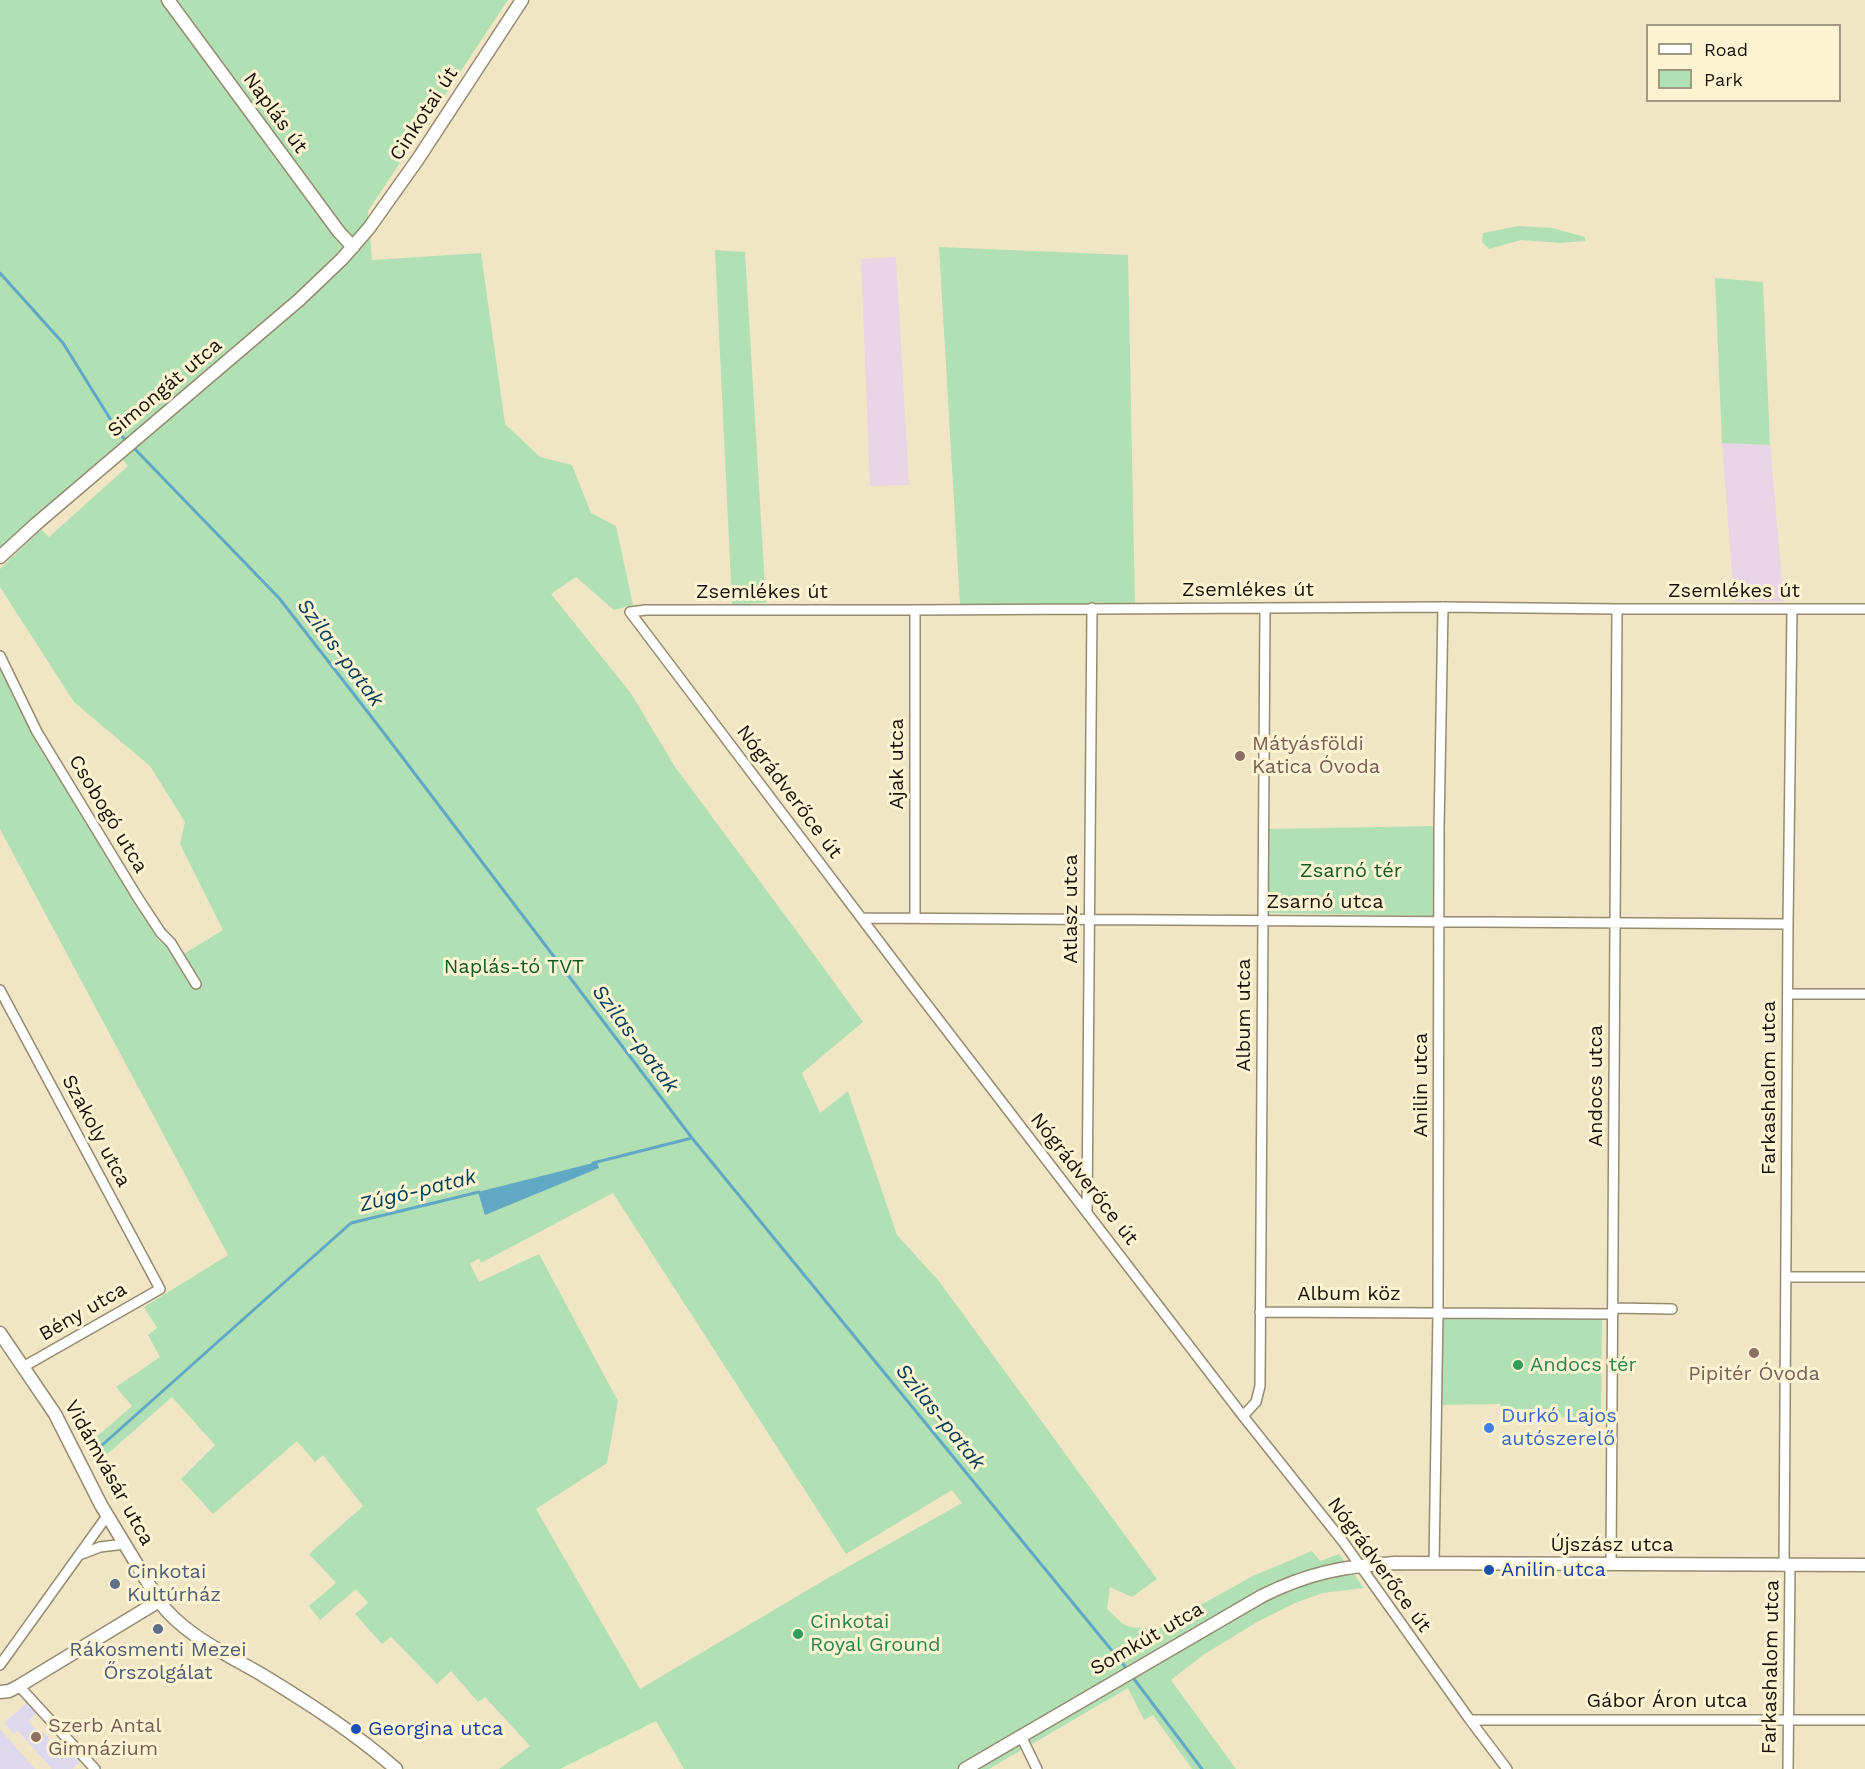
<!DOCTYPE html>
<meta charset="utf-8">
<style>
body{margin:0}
#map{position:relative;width:1865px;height:1769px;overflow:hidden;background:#f0e6c6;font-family:"Work Sans",sans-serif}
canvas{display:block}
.legend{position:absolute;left:1646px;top:24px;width:195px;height:78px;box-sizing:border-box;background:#fdf3d3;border:2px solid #a19a82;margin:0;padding:8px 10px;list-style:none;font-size:18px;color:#181409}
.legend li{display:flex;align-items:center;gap:12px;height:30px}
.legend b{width:30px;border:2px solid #a19a82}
</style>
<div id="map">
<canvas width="1865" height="1769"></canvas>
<ul class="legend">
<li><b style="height:8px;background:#fff"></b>Road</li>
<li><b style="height:16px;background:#b1e0b5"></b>Park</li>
</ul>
</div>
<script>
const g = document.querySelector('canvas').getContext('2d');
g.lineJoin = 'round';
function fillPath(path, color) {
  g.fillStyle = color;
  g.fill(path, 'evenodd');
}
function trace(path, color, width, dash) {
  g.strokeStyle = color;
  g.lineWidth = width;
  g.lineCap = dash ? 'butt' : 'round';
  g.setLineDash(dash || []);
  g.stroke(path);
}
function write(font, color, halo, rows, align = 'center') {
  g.font = font + ' "Work Sans",sans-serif';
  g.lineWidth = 6;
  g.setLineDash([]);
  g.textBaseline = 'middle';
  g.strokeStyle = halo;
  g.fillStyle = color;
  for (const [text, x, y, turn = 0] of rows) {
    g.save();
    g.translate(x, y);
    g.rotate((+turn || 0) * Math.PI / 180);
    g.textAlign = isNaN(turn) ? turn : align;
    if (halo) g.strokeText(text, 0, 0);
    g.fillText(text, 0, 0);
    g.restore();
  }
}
const industrial = new Path2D(`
 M896,257l13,228 -39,1 -9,-227z
 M1722,443l48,2 14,157 -50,-1z`);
const education = new Path2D(`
 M29,1701l9,11 -10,9 12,13 3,-2 7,7 -3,3 6,8 11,-10 18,20 -10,9h-20l-34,-38 -4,3 -10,-11z
 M0,1729l35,40h-35z`);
const green = new Path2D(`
 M0,0h508l-140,211 4,49 109,-7 24,171 35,33 32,8 19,48 25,13 17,79 -19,5 -38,-33 -25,17 79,98 45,75 121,163 67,92 -61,51 18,40 28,-22 49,144 41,45 219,299 -25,18 -22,-10 -3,22 16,15 7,3 27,2 96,-53 59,-25 8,10 19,-7 25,34 -41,5 -28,10 -38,19 -54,33 -32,25 65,89h-44l-39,-54 -9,5 -16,-32 -139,81h-305l-28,-48 -96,48h-61l31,-23 -45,-49 -7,5 -27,-31 -14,13 -46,-47 -9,7 -27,-30 13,-11 -12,-14 -36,31 -11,-14 27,-23 -27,-29 54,-48 -40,-51 -8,7 -18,-21 -84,73 -32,-35 34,-34 -43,-48 -76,67 -10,-18 46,-40 -16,-19 44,-30 -12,-22 9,-7 -13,-21 84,-52 -228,-426v-159l159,271 23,14 41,-25 -43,-86 5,-22 -35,-56 -76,-64 -74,-115v-18l41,-40 8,8 79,-71 -15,-17 -82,71 -31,31zM613,1193l233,361 106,-64 10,13 -134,75 -188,111 -104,-180 71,-46 11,-62 -79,-147 -60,28 -9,-18 9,-6 2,5z
 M1518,226l34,2 33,9v4l-24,2 -40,-3 -32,9 -7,-7 1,-9z
 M939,247l189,8 7,351 -175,-2z
 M715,250l30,2 21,351 -34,1z
 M1715,278l48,4 7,163 -48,-2z
 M1434,826v90l-166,-3v-84z
 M1442,1316l160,1 -1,100 -100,1 -1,-14 -58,1z`);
const water = new Path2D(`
 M597,1162l2,6 -114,47 -7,-23z`);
const stream = new Path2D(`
 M0,273l63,70 56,90 8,9
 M132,446l147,152 98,126 315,414 435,531
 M593,1163l99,-25
 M91,1455l260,-232 128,-31
 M1131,1675l71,94`);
const street = new Path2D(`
 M0,656l37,76 101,166 23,35 10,10 25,41
 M862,918l926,6
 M915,918v-308
 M0,990l160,299 -137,78
 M1788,994h77
 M1087,1211l5,-603
 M1786,1277h79
 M1613,1308l59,1
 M1260,1312l353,2
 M1243,1416l13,-14 4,-16 5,-778
 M82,1554l18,-7 25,-3
 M1434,1563l4,-251 1,-483 4,-222
 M1611,1564l6,-955
 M1784,1566l4,-642 4,-314
 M0,1665l107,-149
 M19,1686l76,83
 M1470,1720h395
 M1021,1736l16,33
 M1507,1769l-37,-49 -126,-177 -101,-127 -331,-431 -282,-373 16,-2h269l528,-3 174,2h248
 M1788,1769l2,-203`);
const secondary = new Path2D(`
 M168,0l171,232 14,15
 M0,557l36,-33 263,-224 43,-41 27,-31 49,-69 104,-159
 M0,1333l55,81 46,91 58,96c24,34 70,54 105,75 46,28 91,57 132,93
 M0,1692l9,-1 10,-5 140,-85
 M965,1769l297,-173c46,-23 82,-30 133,-33l470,2`);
const markers = [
 [1240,756,6,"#8d6e63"],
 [1754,1353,6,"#8d6e63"],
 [1518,1365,6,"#2e9e5b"],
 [1489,1428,6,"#3f7fe0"],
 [1489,1570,6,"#1a4fb4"],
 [115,1584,6,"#5c6f8a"],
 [158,1629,6,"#5c6f8a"],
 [798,1634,6,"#2e9e5b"],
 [356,1729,6,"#1a4fb4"],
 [36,1737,6,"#8d6e63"]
];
const streetNames = [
 ["Naplás út",275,113,54],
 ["Cinkotai út",424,114,-57],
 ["Simongát utca",165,388,-40],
 ["Zsemlékes út",1248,590],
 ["Zsemlékes út",1734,591],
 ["Zsemlékes út",762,592],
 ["Ajak utca",897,764,-90],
 ["Nógrádverőce út",789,792,53],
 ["Csobogó utca",108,814,59],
 ["Zsarnó utca",1325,902],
 ["Atlasz utca",1071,909,-90],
 ["Album utca",1244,1015,-90],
 ["Anilin utca",1421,1085,-90],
 ["Andocs utca",1596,1086,-90],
 ["Farkashalom utca",1769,1088,-90],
 ["Szakoly utca",96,1131,62],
 ["Nógrádverőce út",1084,1179,52],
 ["Album köz",1349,1294],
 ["Bény utca",83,1312,-30],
 ["Vidámvásár utca",109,1473,61],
 ["Újszász utca",1612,1545],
 ["Nógrádverőce út",1379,1565,54],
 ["Somkút utca",1147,1639,-30],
 ["Farkashalom utca",1771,1667,-89],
 ["Gábor Áron utca",1667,1701]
];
const educationNames = [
 ["Mátyásföldi",1252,744],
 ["Katica Óvoda",1252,767],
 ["Pipitér Óvoda",1754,1374,"center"],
 ["Szerb Antal",48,1726],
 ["Gimnázium",48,1749]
];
const parkNames = [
 ["Zsarnó tér",1351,871],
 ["Naplás-tó TVT",514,967]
];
const leisureNames = [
 ["Andocs tér",1530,1365],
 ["Cinkotai",810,1622],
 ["Royal Ground",810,1645]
];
const shopNames = [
 ["Durkó Lajos",1501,1416],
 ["autószerelő",1501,1439]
];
const transitNames = [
 ["Anilin utca",1501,1570],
 ["Georgina utca",368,1729]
];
const serviceNames = [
 ["Cinkotai",127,1572],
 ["Kultúrház",127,1595],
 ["Rákosmenti Mezei",158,1650,"center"],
 ["Őrszolgálat",158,1673,"center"]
];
const waterNames = [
 ["Szilas-patak",340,653,53],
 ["Szilas-patak",635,1039,53],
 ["Zúgó-patak",418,1191,-14],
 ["Szilas-patak",940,1417,51]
];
fillPath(industrial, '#e9d5e5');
fillPath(education, '#ded8ee');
fillPath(green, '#b1e0b5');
fillPath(water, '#61a8c4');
trace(stream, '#61a8c4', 3);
trace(street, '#958b6e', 12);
trace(secondary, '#958b6e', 15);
trace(street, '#fff', 9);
trace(secondary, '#fff', 12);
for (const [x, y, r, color] of markers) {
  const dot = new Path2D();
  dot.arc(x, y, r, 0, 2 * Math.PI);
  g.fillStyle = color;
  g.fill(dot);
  trace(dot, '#fdf3d3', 2);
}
write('20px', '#181409', '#fdf3d3', streetNames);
write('20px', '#785e54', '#fdf3d3', educationNames, 'left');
write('20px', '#0e5a22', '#fdf3d3', parkNames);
write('20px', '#27864d', '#fdf3d3', leisureNames, 'left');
write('20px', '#366cbe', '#fdf3d3', shopNames, 'left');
write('20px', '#164399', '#fdf3d3', transitNames, 'left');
write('20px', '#4e5e75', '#fdf3d3', serviceNames, 'left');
write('italic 21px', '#004155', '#fdf3d3', waterNames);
</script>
